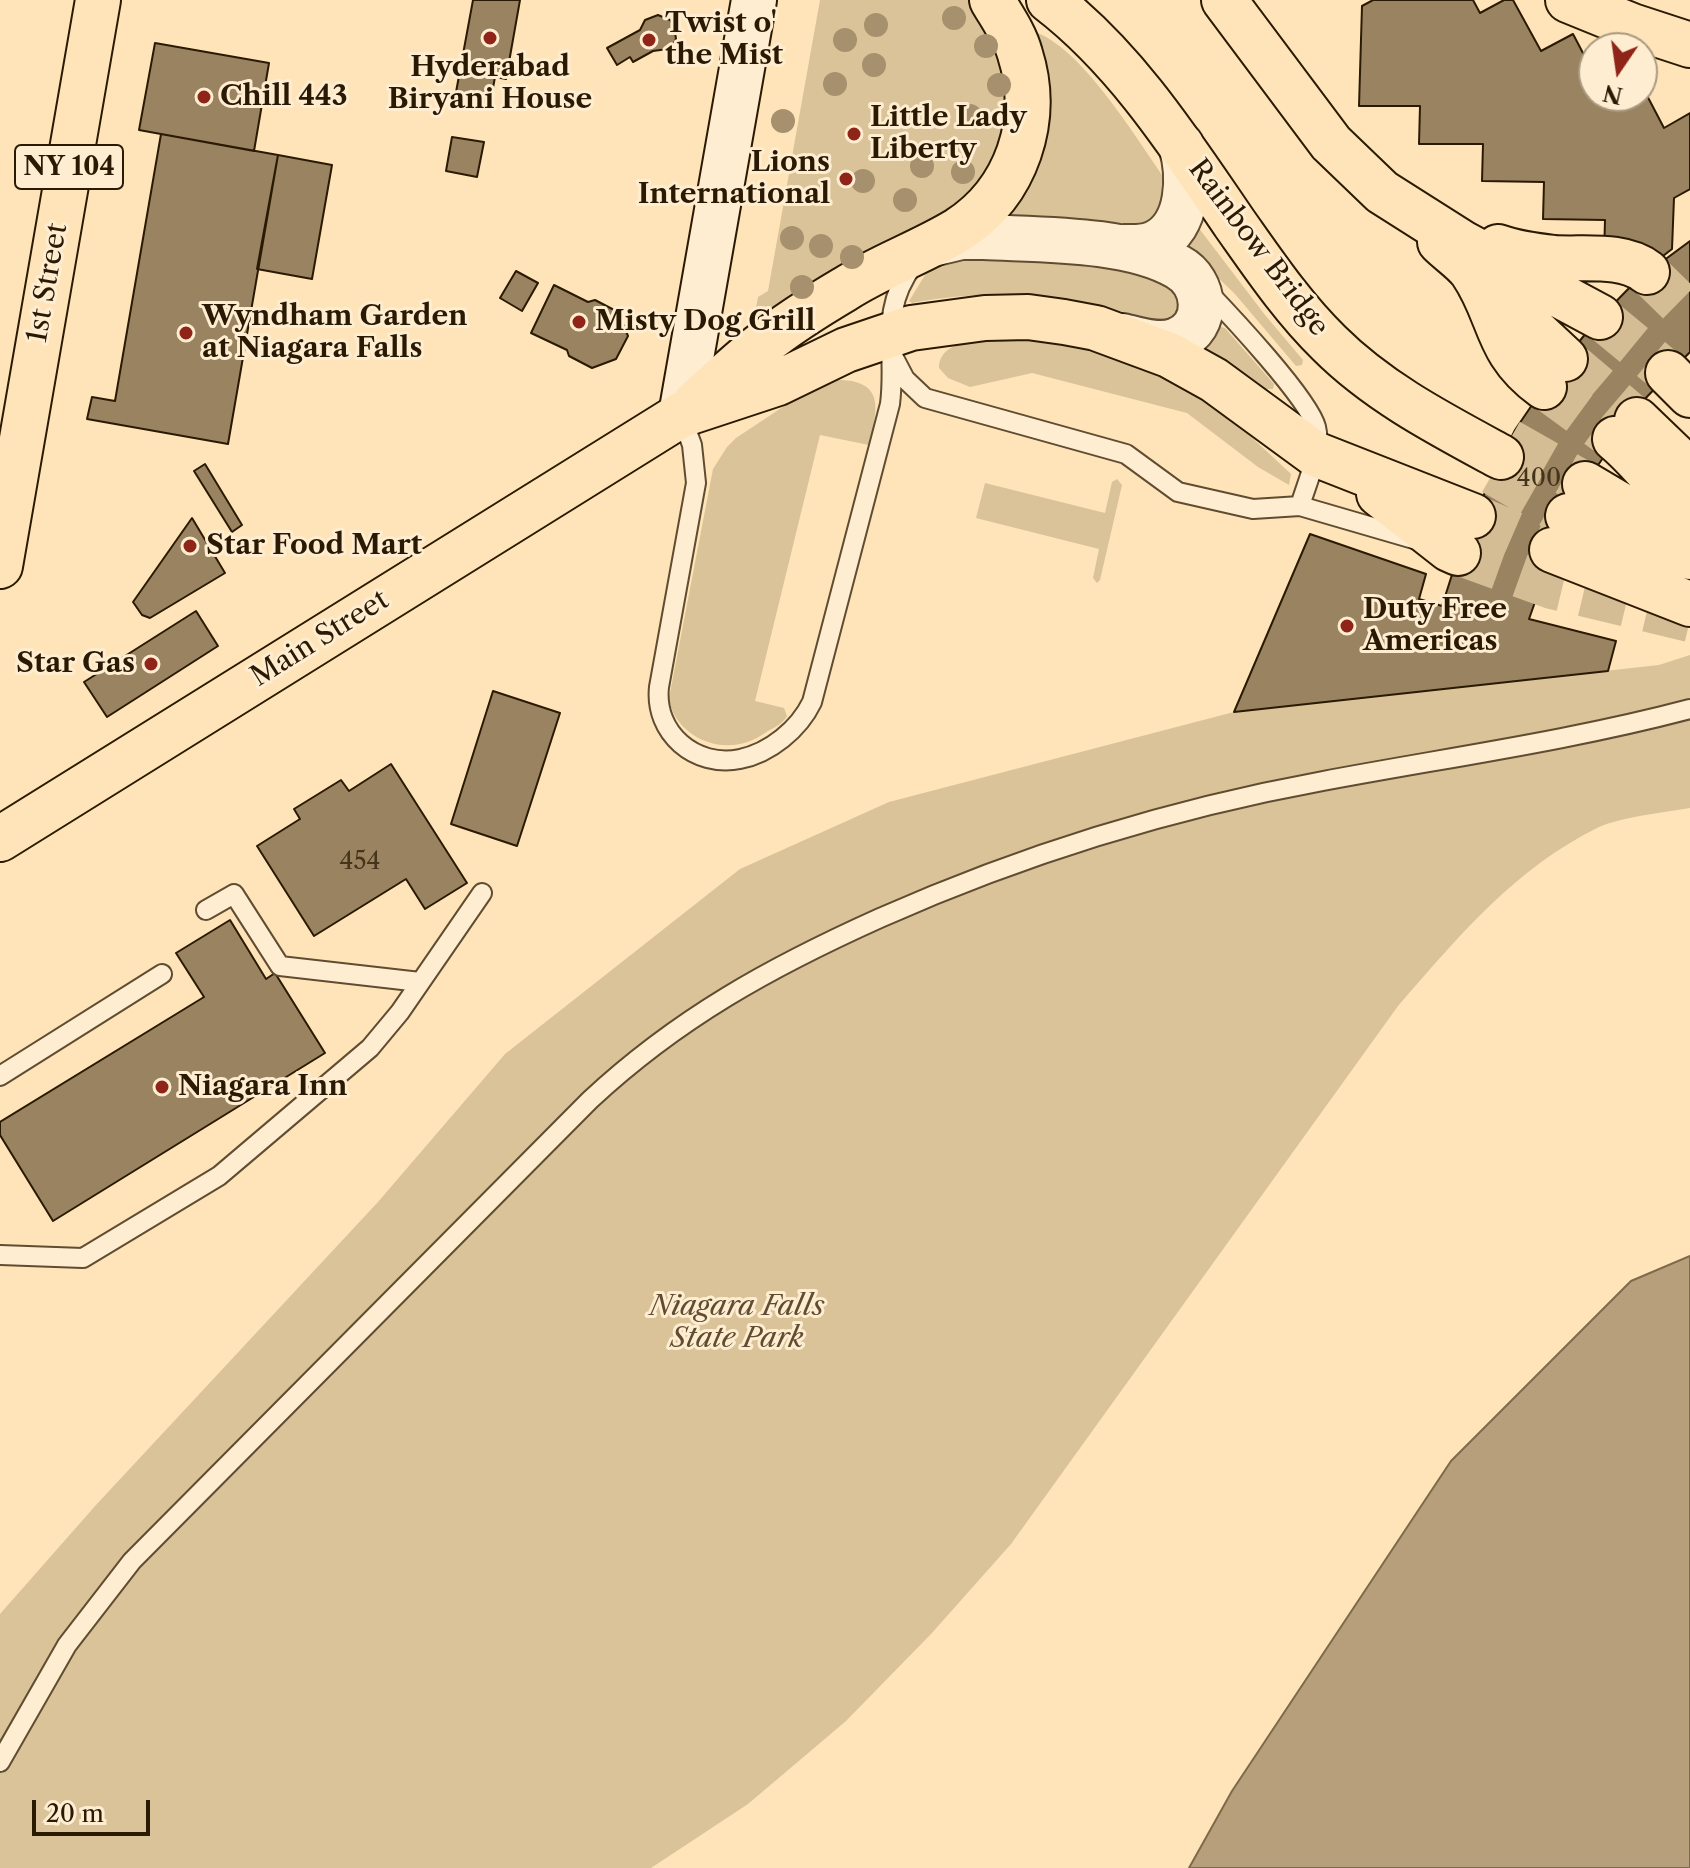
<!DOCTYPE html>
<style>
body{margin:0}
#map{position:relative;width:1690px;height:1868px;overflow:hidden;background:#fee4b8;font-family:"Libre Caslon Text",serif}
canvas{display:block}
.north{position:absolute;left:1578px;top:32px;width:80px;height:80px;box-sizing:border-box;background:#feedd1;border:2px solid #aa997f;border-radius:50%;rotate:193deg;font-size:22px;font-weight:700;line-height:32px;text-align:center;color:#2b1a03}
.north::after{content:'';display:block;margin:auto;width:28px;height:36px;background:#8f2418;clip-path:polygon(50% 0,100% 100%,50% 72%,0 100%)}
.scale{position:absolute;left:32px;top:1800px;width:118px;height:36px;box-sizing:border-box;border:4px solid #2b1a03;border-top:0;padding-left:10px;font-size:24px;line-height:28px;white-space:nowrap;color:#2b1a03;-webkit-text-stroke:6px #feedd1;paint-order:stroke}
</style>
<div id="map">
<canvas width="1690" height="1868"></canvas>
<div class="north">N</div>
<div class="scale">20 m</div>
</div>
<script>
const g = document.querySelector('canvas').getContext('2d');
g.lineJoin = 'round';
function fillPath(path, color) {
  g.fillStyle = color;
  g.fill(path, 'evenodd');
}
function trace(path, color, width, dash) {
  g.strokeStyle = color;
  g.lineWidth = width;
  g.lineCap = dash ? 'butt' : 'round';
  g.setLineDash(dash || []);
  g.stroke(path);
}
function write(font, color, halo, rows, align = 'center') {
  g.font = font + ' "Libre Caslon Text",serif';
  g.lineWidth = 6;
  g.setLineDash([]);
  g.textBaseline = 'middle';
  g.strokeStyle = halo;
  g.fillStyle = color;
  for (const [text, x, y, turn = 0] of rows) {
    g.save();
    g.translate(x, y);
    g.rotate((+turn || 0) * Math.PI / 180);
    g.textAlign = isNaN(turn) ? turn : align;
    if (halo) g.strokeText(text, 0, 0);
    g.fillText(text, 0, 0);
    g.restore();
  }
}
const green = new Path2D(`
 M820,0h150l36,66 4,16 -8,67 -30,43 -20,16 -180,107 -16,-7 2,-11 10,-6z
 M1032,31c48,14 102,104 131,145l5,8 -7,30 -30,14 -123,-6 -4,-8z
 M1198,227l67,88 38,45 -1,5 -6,1 -61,-72 -58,-56z
 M1108,257l79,36 -13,32c-29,-5 -56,-16 -84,-21 -59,-12 -119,-12 -178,-1l-3,-2 16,-26 25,-16z
 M1217,326l8,2 49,56 -1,5h-8l-63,-43z
 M1009,339c69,1 140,24 198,62 30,21 57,48 84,73l-2,11 -31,-18 -71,-54 -155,-40 -62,14 -22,-9 -9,-10c1,-31 46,-27 70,-29z
 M832,380c54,-2 46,28 37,65l-49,-10 -65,266 29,7 3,8c-4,7 -11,11 -19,15 -9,6 -17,11 -28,13 -31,7 -67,-14 -71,-46l44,-229 14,-22 9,-9 77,-51z
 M1117,479l5,6 -22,95 -3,3 -4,-5 6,-29 -123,-31 9,-35 120,30 7,-31z
 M1690,655v153c-24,4 -69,9 -91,19 -84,41 -141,110 -201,179l-387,538 -80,90 -85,87 -98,83 -97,64h-651v-254l96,-109 282,-303 127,-148 235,-185 149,-67 345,-90 425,-47z`);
const water = new Path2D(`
 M1690,1256v612h-501l43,-77 219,-330 180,-180z`);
const building = new Path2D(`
 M473,0h47l-14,79 -11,-2 -6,33 -35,-7z
 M1373,0h100l7,13 24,-13h9l28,51 32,-17 21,40v22h48v-10l22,42 26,-15v76l-16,9 -2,51 -9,7h-59l1,-36 -62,-1 1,-37 -62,-1 1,-37h-64l1,-38h-61l3,-100z
 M658,15l12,5 4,6 2,13 -3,6 -5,4 -15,2 -20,11 -3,-5 -13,8 -10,-17 33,-18 5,-10z
 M155,43l114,20 -15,88 -115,-21z
 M161,134l117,21 -50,289 -141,-25 5,-22 23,4z
 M452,137l32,5 -7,35 -31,-6z
 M278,155l54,10 -20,114 -55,-10z
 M1690,241v111l-49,51 -56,81 -26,50 -30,85 87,22 -8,30 -374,41 76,-178 116,40 -7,25 23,7 23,-72 50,-104 38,-56 38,-47 45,-46z
 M516,271l22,12 -16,28 -22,-13z
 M554,285l34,17 7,-2 23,12 10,24 -12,23 -24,9 -23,-12 -2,-6 -36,-17z
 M205,464l37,61 -10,7 -38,-61z
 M192,518l33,55 -75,45 -8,-3 -9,-13z
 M196,611l22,35 -111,71 -23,-35z
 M493,691l67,22 -43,133 -66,-22z
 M391,764l76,119 -42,26 -19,-30 -92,57 -57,-90 43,-27 -6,-10 47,-29 8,11z
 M230,920l36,59 9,-6 50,80 -272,168 -53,-86v-13l204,-125 -28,-44z`);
const trunkTunnel = new Path2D(`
 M1647,272l43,42
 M1600,317l68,56
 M1565,359l67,57
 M1544,387l71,52
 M1509,441l76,43
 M1493,473l75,43
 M1473,516l79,34
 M1458,553l94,34 138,33`);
const service = new Path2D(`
 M1206,290c23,24 103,109 110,137 6,24 -9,55 -16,79
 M894,358l11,21 20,19 201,56 52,38 75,17 47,-3 117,34
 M681,415l11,30 4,38 -37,204c-5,46 36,81 81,72 30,-6 59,-30 72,-57l78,-298c7,-55 -12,-91 23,-139
 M206,910l28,-16 46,72 140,16
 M0,1076l162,-102
 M0,1255l83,3 136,-82 151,-128 30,-36 82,-119
 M0,1762l67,-117 65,-84 458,-461c88,-82 181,-133 290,-182 142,-63 290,-109 443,-137 122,-23 246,-40 367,-72`);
const tertiary = new Path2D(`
 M936,243l25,-6h23c58,3 144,1 194,30 28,15 33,59 -1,73 -17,7 -38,0 -54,-4
 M1124,247c10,0 21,1 31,-4 35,-16 35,-68 26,-98`);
const secondary = new Path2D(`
 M681,415l73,-415`);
const primary = new Path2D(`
 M0,566l98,-566
 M0,839l681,-424`);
const trunk = new Path2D(`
 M1049,0c77,59 132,145 186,224 29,41 58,84 94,119 49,49 111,81 172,114
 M1224,0l107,143 51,49 82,52 136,73
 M1568,0l64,26 58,19
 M1440,242c10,10 24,19 32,30 30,44 22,79 72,115
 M1498,247c17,6 37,9 56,11 29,2 69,-5 93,14
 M1488,287l77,72
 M1668,373l22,22
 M695,403c23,-20 45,-42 69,-60 25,-20 54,-38 81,-54 36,-23 77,-37 113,-59 59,-38 83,-110 62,-176 -5,-19 -18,-37 -28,-54
 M681,415l97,-32 68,-33 65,-22 74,-10 43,-1 36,5 32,6 73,27 45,25 101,74 158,62
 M1637,420l53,51
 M1615,439c27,22 45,52 75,71
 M1585,484l59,35 46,38
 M1379,494l70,55 9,4
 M1568,516l97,52
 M1552,550l138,54`);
const trees = [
 [954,18],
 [876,25],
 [845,40],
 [986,46],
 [874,65],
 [835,84],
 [999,85],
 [970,116],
 [783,121],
 [922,166],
 [963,172],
 [863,181],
 [905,200],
 [792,238],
 [821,246],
 [852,257],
 [802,287]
];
const markers = [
 [490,38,8,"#8f2418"],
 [649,40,8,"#8f2418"],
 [204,97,8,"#8f2418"],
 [854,134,8,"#8f2418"],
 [846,179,8,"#8f2418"],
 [579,322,8,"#8f2418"],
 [186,333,8,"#8f2418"],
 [190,546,8,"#8f2418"],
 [1347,626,8,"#8f2418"],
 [151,664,8,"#8f2418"],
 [162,1087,8,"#8f2418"]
];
const numberNames = [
 ["400",1539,479],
 ["454",360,862]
];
const shields = [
 [69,167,108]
];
const shieldNames = [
 ["NY 104",69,167]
];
const poiNames = [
 ["Twist o'",665,24],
 ["the Mist",665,56],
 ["Hyderabad",490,68,"center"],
 ["Biryani House",490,100,"center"],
 ["Chill 443",220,97],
 ["Little Lady",870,118],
 ["Liberty",870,150],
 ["Lions",830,163,"right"],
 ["International",830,195,"right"],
 ["Wyndham Garden",202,317],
 ["at Niagara Falls",202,349],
 ["Misty Dog Grill",595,322],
 ["Star Food Mart",206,546],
 ["Duty Free",1363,610],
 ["Americas",1363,642],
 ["Star Gas",135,664,"right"],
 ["Niagara Inn",178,1087]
];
const streetNames = [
 ["Rainbow Bridge",1258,248,53],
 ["1st Street",48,283,-80],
 ["Main Street",320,639,-32]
];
const parkNames = [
 ["Niagara Falls",737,1307],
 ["State Park",737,1339]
];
fillPath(green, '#dac299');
fillPath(water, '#b69f7a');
trace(water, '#7e6a4a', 2);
fillPath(building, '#998361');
trace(building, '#2b1a03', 2);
trace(trunkTunnel, '#d4bc94', 44, [44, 22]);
trace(service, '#604c30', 22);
trace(tertiary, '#604c30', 48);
trace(secondary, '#2b1a03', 48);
trace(primary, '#2b1a03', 48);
trace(trunk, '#2b1a03', 48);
trace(service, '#feedd1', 18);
trace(tertiary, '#feedd1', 44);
trace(secondary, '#feedd1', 44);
trace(primary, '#fee4b8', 44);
trace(trunk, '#fee4b8', 44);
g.fillStyle = '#a7906d';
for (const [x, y] of trees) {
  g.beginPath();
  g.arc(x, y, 12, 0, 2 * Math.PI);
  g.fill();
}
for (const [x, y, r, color] of markers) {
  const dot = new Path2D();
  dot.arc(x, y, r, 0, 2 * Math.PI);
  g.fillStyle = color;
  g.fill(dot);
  trace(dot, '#feedd1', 3);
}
write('24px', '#46341a', null, numberNames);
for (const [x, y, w] of shields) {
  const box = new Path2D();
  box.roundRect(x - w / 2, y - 22, w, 44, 6);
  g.fillStyle = '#feedd1';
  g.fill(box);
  trace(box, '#2b1a03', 2);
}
write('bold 26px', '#2b1a03', null, shieldNames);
write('bold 28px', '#2b1a03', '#feedd1', poiNames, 'left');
write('28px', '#2b1a03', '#feedd1', streetNames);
write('italic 28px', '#604c30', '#feedd1', parkNames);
</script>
